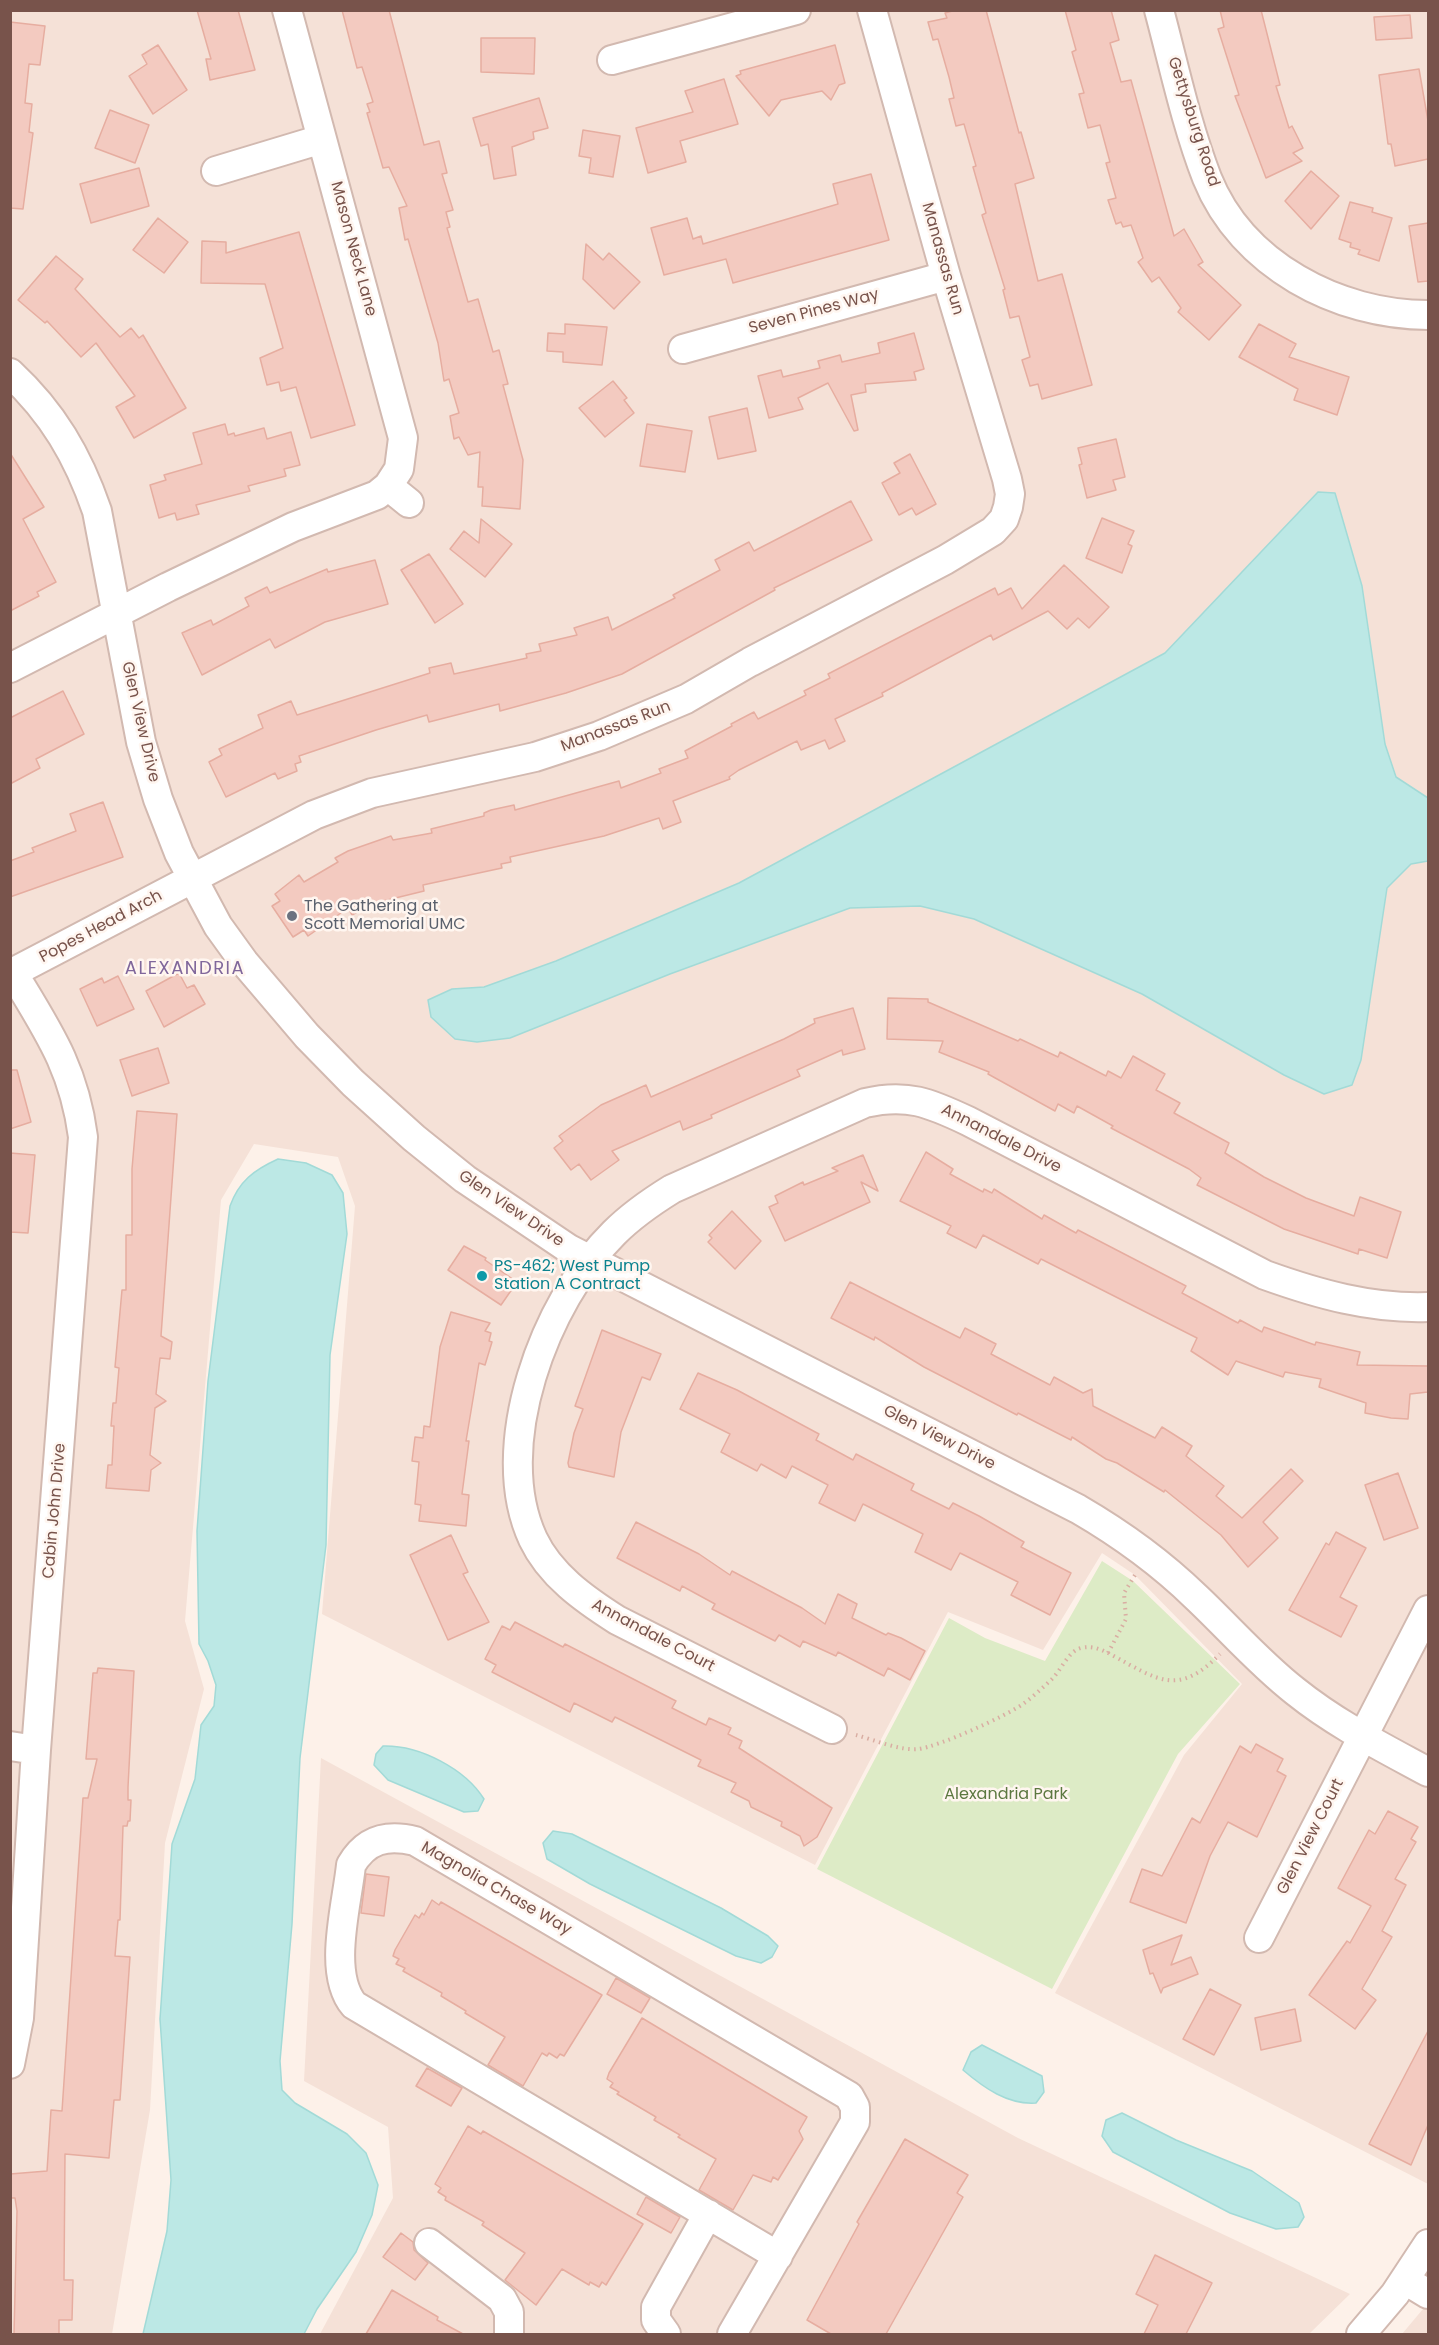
<!DOCTYPE html>
<style>
body{margin:0}
#map{position:relative;width:1439px;height:2345px;overflow:hidden;background:#fdf1e9;font-family:Poppins,sans-serif}
canvas{display:block}
.frame{position:absolute;inset:0;border:12px solid #78534b;pointer-events:none}
</style>
<div id="map">
<canvas width="1439" height="2345"></canvas>
<div class="frame"></div>
</div>
<script>
const g = document.querySelector('canvas').getContext('2d');
g.lineJoin = 'round';
function fillPath(path, color) {
  g.fillStyle = color;
  g.fill(path, 'evenodd');
}
function trace(path, color, width, dash) {
  g.strokeStyle = color;
  g.lineWidth = width;
  g.lineCap = dash ? 'butt' : 'round';
  g.setLineDash(dash || []);
  g.stroke(path);
}
function write(font, color, halo, rows, align = 'center') {
  g.font = font + ' Poppins,sans-serif';
  g.lineWidth = 5;
  g.setLineDash([]);
  g.textBaseline = 'middle';
  g.strokeStyle = halo;
  g.fillStyle = color;
  for (const [text, x, y, turn = 0] of rows) {
    g.save();
    g.translate(x, y);
    g.rotate((+turn || 0) * Math.PI / 180);
    g.textAlign = isNaN(turn) ? turn : align;
    if (halo) g.strokeText(text, 0, 0);
    g.fillText(text, 0, 0);
    g.restore();
  }
}
const residential = new Path2D(`
 M11,11h1417v2173l-373,-191 129,-238 58,-71 -107,-109 -33,-22 -59,97 -95,-38 -133,253 -493,-251 33,-408 -17,-49 -84,-13 -33,56 -36,421 19,68 -39,154 -15,267 -38,224h-101z
 M321,1758l697,380 332,156 -41,40h-989l73,-136 -5,-71 -84,-46z
 M1428,2303v31h-26z`);
const green = new Path2D(`
 M1102,1561l31,20 107,103 -62,70 -126,235 -235,-120 132,-251 36,20 60,23z`);
const water = new Path2D(`
 M1318,492l17,1 27,93 23,158 11,33 32,21v63l-17,3 -24,24 -26,172 -9,25 -28,9 -40,-19 -142,-81 -168,-75 -54,-13 -70,2 -180,66 -160,64 -33,4 -22,-3 -24,-22 -3,-17 24,-11 32,-2 72,-26 183,-78 426,-230z
 M278,1159l28,4 26,12 11,18 4,41 -17,121 -4,190 -26,213 -8,166 -12,137 2,29 13,13 52,31 19,19 12,32 -6,30 -16,37 -39,57 -13,25h-161l24,-103 4,-51 -11,-161 12,-175 23,-65 6,-54 13,-19 2,-21 -8,-24 -9,-17 -2,-113 11,-150 22,-175c9,-25 24,-36 48,-47z
 M383,1746c37,-1 82,23 101,53l-6,12 -14,1 -76,-32 -14,-15 2,-11z
 M553,1831l19,3 149,74 47,28 10,10 -6,11 -11,6 -25,-7 -146,-72 -43,-25 -4,-16z
 M982,2045l60,31 2,16 -8,11c-28,2 -52,-15 -73,-33l8,-18z
 M1122,2113l54,27 76,31 47,32 5,14 -6,10 -22,2 -46,-16 -117,-61 -11,-16 4,-16z`);
const building = new Path2D(`
 M197,10h41l17,60 -45,10 -4,-21h5z
 M342,10h47l35,135 15,-4 8,32 -5,1 11,36 -7,2 4,15 -3,1 21,74 10,-3 15,53 6,-2 9,34 -5,1 20,75 -3,49 -38,-3 1,-19h-5l2,-35 -12,3 -9,-18 -5,2 -4,-23 9,-3 -10,-34 -5,2 -6,-38 -30,-104 -3,1 -6,-32 8,-2 -18,-39 -6,1 -16,-55 3,-1 -3,-8 6,-2 -11,-35 -5,1z
 M956,10h30l33,123 2,-1 13,46 -19,6 23,97 24,-7 30,111 -50,14 -4,-15 -8,2 -8,-26 8,-3 -11,-41 -9,2 -7,-28 2,-1 -23,-74 4,-2 -13,-46 3,-1 -12,-42 -8,2 -7,-27 5,-1 -5,-21 -11,-38 -5,1 -5,-18 19,-4 -2,-5z
 M1065,10h46l8,30 -9,3 11,39 10,-2 43,156 10,-7 19,33 -5,3 43,40 -32,35 -31,-28 3,-4 -22,-31 -7,5 -14,-20 5,-4 -12,-33 -8,2 -2,-5 -5,2 -8,-24 8,-2 -10,-35 4,-1 -10,-37 -12,3 -9,-34 5,-1 -12,-41 4,-2z
 M1220,10h41l19,75 -4,1 13,42 3,-2 11,22 -10,5 9,8 -36,17 -31,-82 4,-1 -21,-66 6,-2z
 M1410,15l2,23 -36,2 -2,-23z
 M10,22l35,4 -5,39 -11,-1 -4,39 7,1 -3,28 4,1 -10,76 -13,-1z
 M481,38h54l-1,36 -53,-2z
 M158,45l29,45 -34,24 -24,-38 18,-12 -5,-9z
 M835,45l10,38 -6,2 -8,15 -9,-9 -41,9 -12,16 -33,-40 5,-2 -1,-3z
 M1419,69l9,52v38l-33,7 -4,-22h-3l-9,-69z
 M724,79l14,45 -58,17 6,21 -38,11 -12,-45 57,-16 -8,-21z
 M539,98l9,30 -15,4 1,7 -22,8 4,28 -22,4 -6,-35 -7,2 -8,-28z
 M110,110l39,15 -14,38 -40,-15z
 M583,130l37,6 -7,41 -24,-4 2,-15 -12,-2z
 M139,168l10,38 -58,17 -11,-39z
 M1311,171l28,25 -28,33 -26,-28z
 M871,174l18,66 -156,43 -7,-24 -62,16 -13,-47 36,-10 6,21 8,-3 2,8 135,-40 -5,-20z
 M1350,202l23,6 -1,4 20,6 -13,43 -21,-7 2,-4 -10,-3 1,-4 -12,-4z
 M158,218l30,24 -24,31 -31,-23z
 M1428,223v58l-10,1 -9,-56z
 M299,232l56,193 -44,13 -15,-51 -15,4 -2,-9 -12,3 -7,-27 23,-10 -18,-64 -64,-1 1,-42 24,1v11z
 M586,244l17,16 6,-7 31,29 -26,27 -31,-30z
 M56,256l27,23 -8,10 45,48 11,-9 8,10 4,-3 43,73 -52,30 -18,-31 19,-11 -39,-53 -15,14 -34,-36 -2,2 -27,-23z
 M565,324l42,3 -5,38 -39,-3v-10l-16,-1 1,-18 17,1z
 M1259,324l37,20 -7,13 60,20 -12,38 -43,-15 4,-11 -59,-32z
 M914,333l10,36 -10,3 2,8 -51,4 1,8 -15,3 7,35 -4,1 -26,-48 -30,15 5,11 -34,9 -11,-42 23,-6 2,7 37,-9 -2,-7 22,-6 2,7 38,-9 -2,-10z
 M613,381l14,17 -3,2 10,13 -29,24 -26,-29z
 M747,408l9,43 -38,8 -9,-42z
 M225,424l3,11 6,-2 1,3 29,-8 3,11 24,-7 9,33 -16,4 2,7 -38,10 2,5 -54,14 3,9 -22,6 -2,-7 -16,5 -9,-33 16,-5 -2,-5 38,-11 -9,-31z
 M647,424l45,7 -7,41 -45,-6z
 M1116,439l9,38 -12,3 3,10 -29,8 -8,-33 3,-1 -4,-16z
 M10,453l34,54 -21,12 33,63 -19,10 2,4 -29,15z
 M910,454l26,50 -20,11 -4,-7 -13,7 -17,-32 18,-10 -6,-10z
 M851,501l21,39 -98,48 1,2 -153,84 -56,19 -66,18 -1,-7 -70,18 -2,-7 -51,15 -77,26 2,6 -6,2 2,7 -19,8 -3,-6 -49,24 -17,-35 13,-7 -3,-6 44,-21 -5,-13 33,-14 6,14 133,-42 -1,-5 22,-5 3,11 73,-16 -1,-4 15,-3 -2,-7 38,-9 -3,-7 34,-11 4,13 63,-32 -2,-3 47,-25 -5,-10 34,-18 5,9z
 M1102,518l32,13 -6,13 4,2 -10,27 -36,-15z
 M481,519l31,25 -27,33 -35,-28 14,-18 15,12z
 M429,554l34,50 -28,19 -34,-53z
 M375,560l13,44 -63,18 -50,26 -5,-9 -68,36 -20,-42 29,-13 2,5 36,-19 -4,-8 22,-11 3,6 57,-24 1,3z
 M1064,565l45,42 -20,21 -11,-10 -11,11 -19,-18 -55,29 -2,-5 -109,58 1,3 -48,23 10,22 -16,8 -4,-9 -24,10 -4,-9 -58,29 -10,7 1,2 -57,22 8,21 -18,7 -4,-11 -55,18 -94,21 1,5 -10,2 1,4 -79,17 1,6 -53,13 -19,11 -4,-7 -40,28 -4,-6 -11,7 -21,-31 8,-5 -5,-7 24,-19 5,7 34,-20 -3,-4 13,-7 43,-15 2,4 39,-7 -1,-4 53,-13v-3l7,-3 23,-5 1,5 104,-29 2,7 40,-15 -2,-4 29,-11 -3,-7 47,-25 -1,-2 23,-12 4,7 48,-24 -2,-4 26,-13 -2,-4 167,-86 3,7 13,-7 11,21z
 M63,691l21,43 -48,25 4,9 -30,16v-66z
 M103,802l20,55 -113,40v-36l24,-9 -2,-4 44,-17 -6,-17z
 M179,973l8,15 7,-3 11,19 -41,23 -18,-36z
 M118,976l16,33 -37,17 -17,-37 22,-11 2,5z
 M888,998l40,1v3l90,39 2,-2 38,18 2,-5 46,24 2,-5 13,7 12,-22 32,18 -9,16 24,13 -6,10 55,30 -4,10 39,24 42,21 48,18 6,-19 41,15 -14,46 -28,-9 -1,5 -74,-25 -87,-44 4,-7 -12,-9 -78,-41 2,-2 -36,-20 -3,7 -16,-9 -3,7 -67,-37 1,-2 -50,-20 4,-11 -56,-2z
 M853,1008l12,41 -22,6 -1,-5 -45,20 3,6 -89,39 1,3 -29,12 -3,-9 -68,30 7,9 -28,20 -12,-16 -8,6 -17,-22 9,-7 -4,-5 42,-31 45,-20 5,12 133,-58 31,-16 -1,-4z
 M158,1048l11,35 -37,13 -12,-36z
 M10,1070h7l14,52 -21,7z
 M137,1111l40,3 -16,222 11,6 -2,17 -10,-1 -4,36 10,7 -11,7 -5,47 11,8 -10,7 -2,21 -43,-3 2,-23h4l2,-39h-3l2,-23h3l3,-35 -4,-1 7,-77h4v-55h6v-66z
 M926,1152l27,17 -3,5 33,18 1,-3 8,4 2,-4 48,30 2,-4 32,18 2,-3 108,56 -4,7 56,30 2,-3 22,12 2,-5 51,18 1,-3 44,10 -3,13 71,1v26l-18,2 -2,25 -17,-1 -26,-5 1,-10 -47,-16 2,-8 -36,-7 -2,5 -47,-16 -8,14 -37,-24 6,-13 -156,-79 -3,5 -55,-29 -7,13 -29,-15 4,-7 -51,-25z
 M10,1153l25,2 -7,78 -18,-1z
 M863,1155l15,36 -17,-9 9,20 -85,39 -16,-34 9,-4 -3,-7 28,-14 1,3 34,-14 -6,-3z
 M732,1211l29,30 -26,28 -27,-27 4,-4 -3,-3z
 M464,1246l22,12 -1,2 32,22 -16,23 -53,-35z
 M850,1282l110,56 5,-10 31,16 -5,10 59,31 4,-8 29,16 9,-4 1,17 62,32 7,-11 30,19 -6,10 38,30 -8,10 26,22 49,-49 12,12 -40,41 15,16 -30,29 -27,-32 -56,-45 -1,2 -47,-29 -11,-4 -34,-22 -1,3 -53,-27 -1,2 -93,-48 -49,-30 -1,3 -43,-22z
 M451,1312l39,11 -5,8 6,2 -2,8 3,1 -7,23 -6,-2 -13,78h3l-7,53 7,1 -3,31 -47,-5 2,-16 -6,-1 4,-42 -7,-1 3,-24 8,1 1,-12 6,1 10,-80z
 M602,1330l59,24 -11,26 -8,-3 -21,55 -7,45 -45,-10 -1,-4 6,-30 9,-24 -8,-3z
 M698,1373l39,17 82,44 -3,6 37,20 3,-6 58,30 -3,6 38,19 4,-6 26,13 45,26 -3,5 50,26 -21,42 -39,-20 7,-13 -58,-29 -9,17 -36,-18 8,-18 -60,-30 -8,17 -36,-18 9,-18 -36,-19 -6,12 -25,-14 -4,7 -36,-19 9,-18 -50,-25z
 M1398,1473l20,55 -34,12 -19,-55z
 M636,1522l63,32 31,21 2,-4 70,37 23,16 13,-30 19,10 -5,14 34,17 2,-2 13,5 24,13 -15,29 -22,-12 -4,8 -46,-24 -2,4 -33,-15 -3,6 -21,-12 -4,6 -63,-32 3,-5 -33,-18 -2,5 -63,-33z
 M1336,1532l30,16 -26,49 17,9 -16,31 -52,-27 37,-67 3,2z
 M451,1535l17,37 -5,2 26,48 -41,18 -38,-85z
 M515,1622l48,25 2,-3 111,57 -4,7 34,17 3,-7 22,10 -3,6 14,7 -3,7 93,60 -15,29 -13,9 -4,-10 -19,-10 1,-4 -31,-15 -2,-6 -18,-9 5,-9 -38,-17 3,-6 -86,-43 -3,5 -38,-19 -4,9 -78,-40 4,-7 -11,-6 17,-33 8,4z
 M98,1668l36,3 -6,116v13h3l-1,21h-2l-1,5h-4l-3,94h-2l-3,36 15,1 -10,143h-6l-5,58 -44,-4 -1,126h9l-1,40h-13v14h-45l3,-123 -2,-13h-4l-1,-24 37,-3 4,-61 11,1 21,-313h5l9,-39h-11l7,-86h4z
 M1256,1744l27,15 -6,12 9,5 -29,61 -29,-15 -18,34 -24,67 -56,-21 12,-33 20,7 30,-58 8,5 40,-77 11,7z
 M1388,1811l30,16 -7,12 5,3 -21,37 11,6 -24,46 10,6 -30,52 14,11 -21,29 -46,-34 38,-54 3,2 21,-37 -33,-18 31,-58 6,4z
 M366,1874l23,3 -5,39 -23,-3z
 M432,1900l7,5 2,-3 161,93 -38,61 -4,-2 -3,4 -8,-5 -2,3 -5,-3 -19,33 -35,-21 17,-28 -40,-24 1,-2 -25,-15 1,-3 -39,-22 2,-3 -9,-4 3,-5 -6,-3 2,-6 20,-35 4,3 3,-5 2,2z
 M1182,1935l-11,30 20,-8 7,17 -35,14 -2,5 -8,-20 -3,1 -7,-24z
 M616,1978l34,20 -9,15 -34,-19z
 M1210,1989l31,16 -27,50 -31,-16z
 M1295,2009l6,32 -40,9 -6,-32z
 M642,2018l165,99 -8,14 4,8 -25,41 -5,-3 -2,5 -18,-7 -20,35 -34,-20 17,-31 -38,-22 2,-2 -26,-15 2,-3 -39,-23 2,-2 -9,-5 3,-4 -6,-4 2,-6z
 M1428,2031v94l-17,40 -42,-21z
 M427,2068l35,20 -11,18 -35,-20z
 M468,2126l13,8 2,-3 160,93 -37,61 -4,-3 -3,5 -9,-5 -1,3 -27,-16 -26,36 -31,-25 20,-27 -43,-28 2,-3 -39,-22 1,-3 -8,-5 3,-4 -6,-4z
 M905,2139l63,36 -11,18 6,4 -77,137h-55l-24,-14 52,-96 -2,-2z
 M646,2197l34,20 -9,16 -34,-19z
 M401,2233l12,9 1,8 14,13 -13,17 -32,-23z
 M1155,2255l57,28 -26,51h-42l14,-29 -22,-11z
 M392,2290l46,27 -1,3 26,14h-97z`);
const path = new Path2D(`
 M1108,1653l18,-34 -2,-26 11,-18
 M856,1735c19,5 44,16 62,14 20,-2 88,-33 105,-45 10,-7 19,-16 28,-24 10,-9 17,-29 30,-32 12,-3 21,2 31,7 46,25 66,42 108,-1`);
const minor = new Path2D(`
 M1159,10c15,56 27,114 48,168 35,87 131,137 221,137
 M612,60l184,-50
 M216,171l106,-32
 M683,349l263,-73
 M10,373c43,40 68,83 87,138l44,231 17,57 21,54 39,73 26,36 63,74 46,47 61,55 51,41 104,70 509,260c43,25 82,53 118,88 33,31 63,66 99,94 41,33 87,56 133,81
 M388,486l21,17
 M10,668l158,-81 125,-60 84,-32 11,-9 11,-17 4,-31 -116,-428
 M10,974l304,-159 58,-22 163,-36 64,-21 87,-37 64,-37 195,-102 48,-29 11,-12 4,-12 2,-13 -3,-15 -61,-203 -74,-266
 M832,1729l-215,-109c-33,-21 -67,-45 -84,-81 -43,-92 12,-238 81,-306 17,-17 37,-31 58,-44l193,-86c42,-10 65,0 103,18l297,154c53,19 106,34 163,32
 M10,1746l26,4
 M1259,1938l169,-328
 M10,2064l9,-46 17,-268 47,-613c-9,-69 -35,-106 -70,-164
 M429,2243l73,56 7,13v22
 M1405,2280l23,14
 M666,2334l-10,-14v-13l52,-93
 M732,2334l123,-212v-15l-6,-11 -434,-255c-28,-7 -49,-2 -64,24 -4,40 -24,108 3,140l424,251
 M1361,2334l34,-40 33,-50`);
const markers = [
 [292,916,6,"#6b7280"],
 [482,1276,6,"#0f9aa8"]
];
const streetNames = [
 ["Gettysburg Road",1193,122,72],
 ["Mason Neck Lane",353,249,75],
 ["Manassas Run",942,259,74],
 ["Seven Pines Way",814,312,-15],
 ["Glen View Drive",140,722,77],
 ["Manassas Run",616,727,-21],
 ["Popes Head Arch",101,927,-28],
 ["Annandale Drive",1001,1139,27],
 ["Glen View Drive",511,1209,34],
 ["Glen View Drive",939,1438,27],
 ["Cabin John Drive",55,1511,-85],
 ["Annandale Court",653,1636,28],
 ["Glen View Court",1311,1837,-63],
 ["Magnolia Chase Way",496,1889,30]
];
const worshipNames = [
 ["The Gathering at",304,907],
 ["Scott Memorial UMC",304,925]
];
const cultureNames = [
 ["PS-462; West Pump",494,1267],
 ["Station A Contract",494,1285]
];
const parkNames = [
 ["Alexandria Park",1006,1795]
];
const neighbourhoodNames = [
 ["ALEXANDRIA",185,969]
];
fillPath(residential, '#f5e1d7');
fillPath(green, '#ddebc6');
fillPath(water, '#bce8e5');
trace(water, '#a2dad7', 1.5);
fillPath(building, '#f3cac0');
trace(building, '#e6ada0', 1.5);
trace(minor, '#d2b9b0', 32);
trace(path, '#d9ada2', 4, [1.5, 4.5]);
trace(minor, '#fff', 28);
for (const [x, y, r, color] of markers) {
  const dot = new Path2D();
  dot.arc(x, y, r, 0, 2 * Math.PI);
  g.fillStyle = color;
  g.fill(dot);
  trace(dot, '#fff6f0', 2);
}
write('16px', '#78534b', '#fff6f0', streetNames);
write('16px', '#5b616d', '#fff6f0', worshipNames, 'left');
write('16px', '#0d838f', '#fff6f0', cultureNames, 'left');
write('16px', '#5c7840', '#fff6f0', parkNames);
g.letterSpacing = '1.5px';
write('18px', '#80679b', '#fff6f0', neighbourhoodNames);
g.letterSpacing = '0px';
</script>
